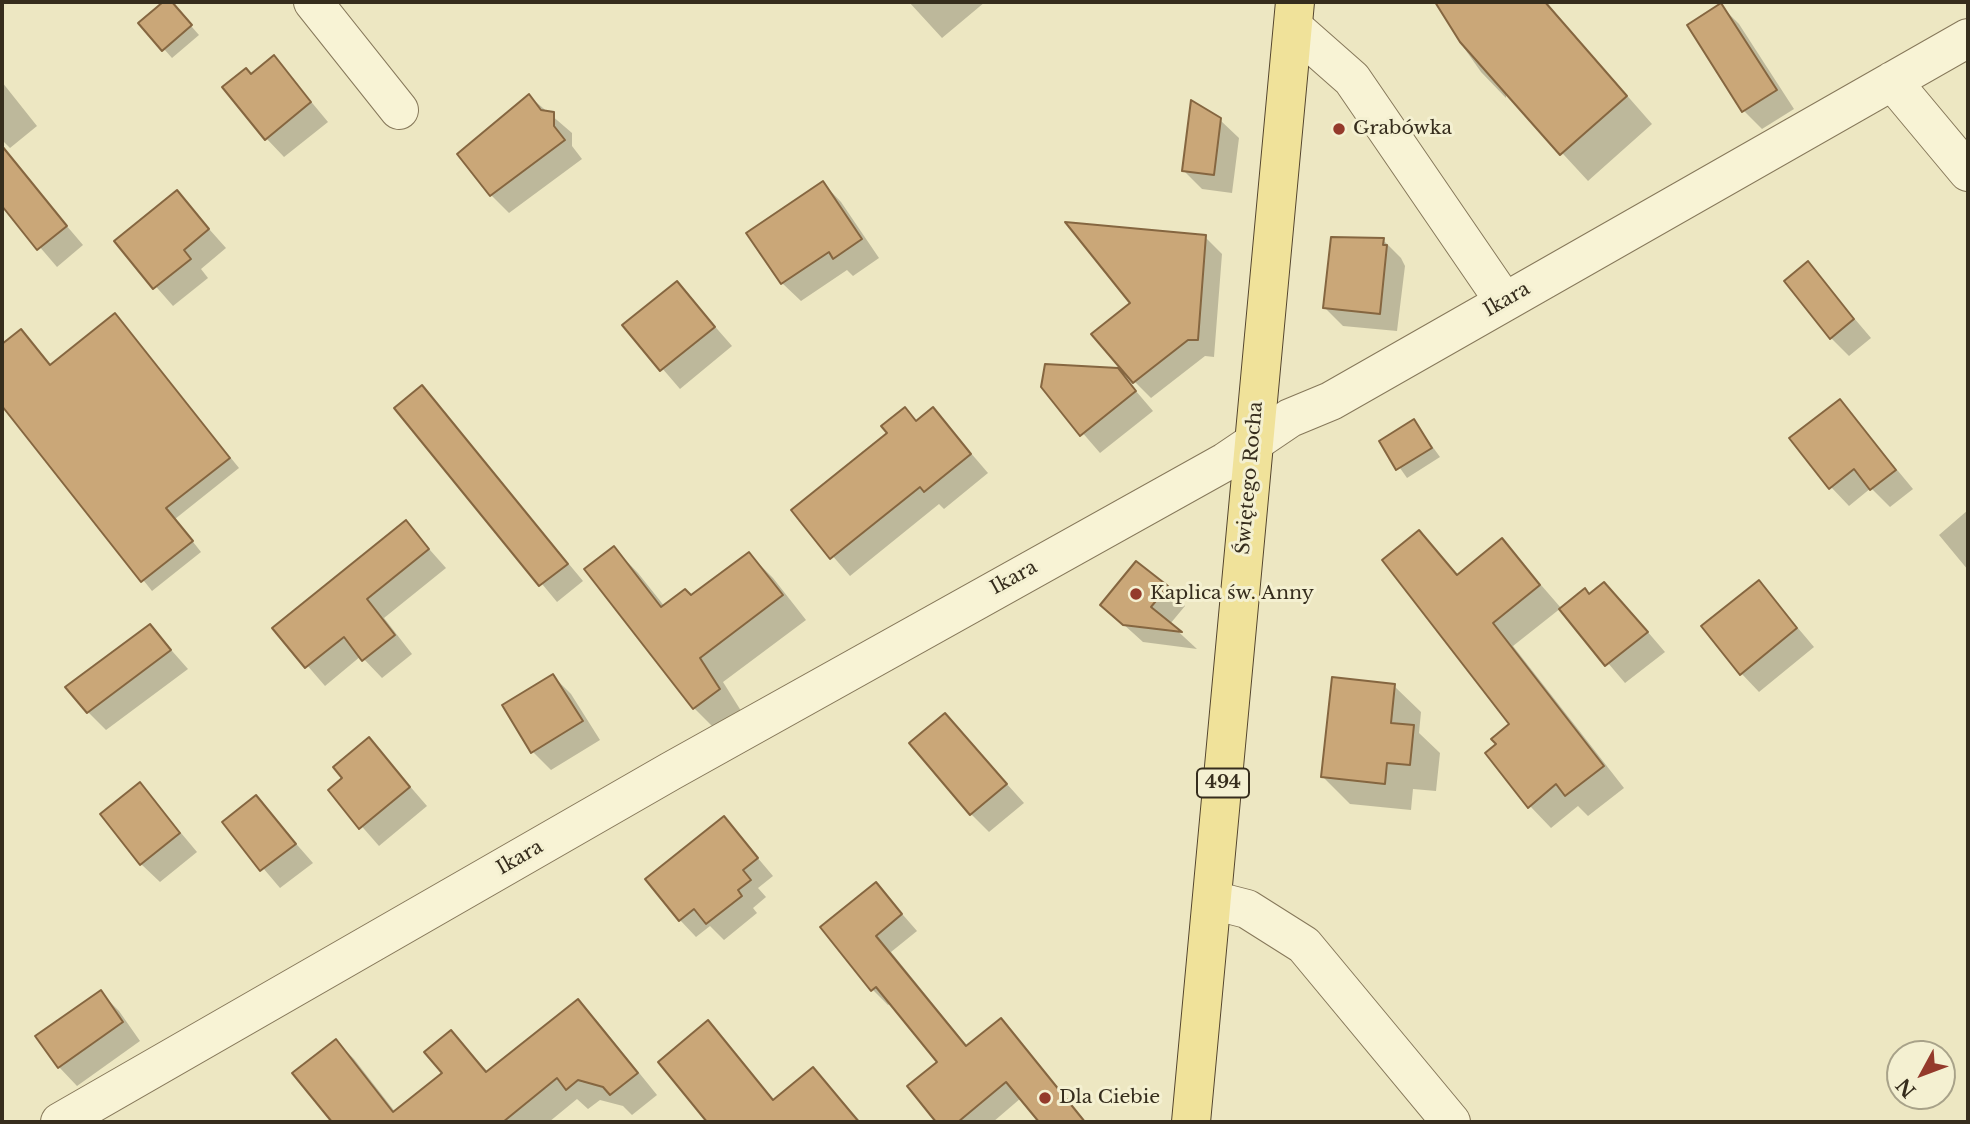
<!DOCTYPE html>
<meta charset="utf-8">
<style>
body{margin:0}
#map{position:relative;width:1970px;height:1124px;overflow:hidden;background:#ede7c2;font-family:"Libre Baskerville",serif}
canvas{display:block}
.frame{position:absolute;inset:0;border:4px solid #362d1d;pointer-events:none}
.north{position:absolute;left:1886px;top:1040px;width:70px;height:70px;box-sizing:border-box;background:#f4f0d1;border:2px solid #a8a289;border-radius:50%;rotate:229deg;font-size:19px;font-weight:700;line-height:28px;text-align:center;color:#362d1d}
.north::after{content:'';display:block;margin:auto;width:24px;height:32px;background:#943a2b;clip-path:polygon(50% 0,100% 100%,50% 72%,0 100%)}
</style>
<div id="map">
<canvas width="1970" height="1124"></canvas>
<div class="frame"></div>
<div class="north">N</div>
</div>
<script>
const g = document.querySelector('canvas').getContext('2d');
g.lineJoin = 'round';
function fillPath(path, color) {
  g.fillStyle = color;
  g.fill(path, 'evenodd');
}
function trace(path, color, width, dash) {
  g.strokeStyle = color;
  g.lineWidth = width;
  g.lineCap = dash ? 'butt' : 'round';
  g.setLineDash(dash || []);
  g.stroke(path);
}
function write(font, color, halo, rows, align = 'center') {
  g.font = font + ' "Libre Baskerville",serif';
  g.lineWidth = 6;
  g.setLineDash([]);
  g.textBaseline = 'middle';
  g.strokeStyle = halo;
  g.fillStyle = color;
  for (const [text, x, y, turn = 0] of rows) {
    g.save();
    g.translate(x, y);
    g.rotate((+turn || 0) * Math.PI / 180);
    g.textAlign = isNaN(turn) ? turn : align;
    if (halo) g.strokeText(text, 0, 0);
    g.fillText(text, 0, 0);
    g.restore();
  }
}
const shadow = new Path2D(`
 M166,2h4l29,33 -27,23 -31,-35z
 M909,2h76l-43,36z
 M1443,2h102l107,122 -64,57 -82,-89v6l-25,-26 -26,-37z
 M1721,6l18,18 55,85 -32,20 -18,-18z
 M274,57l54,65 -44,35 -18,-19 -15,-62z
 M2,82l35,44 -27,22 -8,-8z
 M529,96l43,37v13l10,13 -73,54 -18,-18z
 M1220,120l19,18 -7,55 -30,-4 -18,-18z
 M21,172l62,73 -26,22 -55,-64v-15z
 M823,183l18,19 38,56 -26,18 -6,-6 -46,31 -19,-18z
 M177,193l49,55 -25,21 7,9 -35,28 -57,-65z
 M1205,237l17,17 -8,103 -9,-1 -54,42 -17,-17 -2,-78z
 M1383,240l18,18 4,8 -8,65 -54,-5 -18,-18z
 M1808,264l63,74 -22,18 -18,-18z
 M677,283l55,63 -52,43 -55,-64z
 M115,315l124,153 -64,51 26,33 -49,39 -149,-186 7,-6 -8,-10v-48l3,3 16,-13 30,35z
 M1118,370l35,41 -53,42 -57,-66z
 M422,387l161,194 -26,21 -161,-194z
 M1840,401l73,88 -23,18 -19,-19 -22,18 -18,-19z
 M905,409l12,13 16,-13 55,64 -44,36 -5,-5 -89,72 -57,-66 96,-77z
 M1414,421l26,36 -33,21 -26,-37z
 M1968,510v60l-29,-35z
 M406,523l40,45 -62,50 28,36 -30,24 -21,-22 -36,30 -50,-58z
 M1419,532l40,44 43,-36 59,68 -48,38 111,142 -36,28 -10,-10 -27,22 -21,-22 -32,-61 13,-21z
 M614,548l24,25 27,34 26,-10 58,-43 24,24 33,42 -83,62 20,32 -25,18 -24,-24 -108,-139z
 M1136,563l49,43 -15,18 27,25 -54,-7 -41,-37z
 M1759,582l55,65 -55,45 -18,-19z
 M1590,595l32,7 43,50 -40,31 -63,-74z
 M150,626l38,43 -82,61 -18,-18z
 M553,676l18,18 29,46 -49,30 -18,-18z
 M1394,686l27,26 -2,21 21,20 -4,38 -23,-2 -2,21 -61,-6 -27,-27z
 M945,715l79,88 -35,29 -18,-18z
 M369,739l58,67 -48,40 -49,-56 14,-12z
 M140,784l57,68 -37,30 -19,-18z
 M256,798l57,65 -33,25 -56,-66z
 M724,818l49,58 -15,12 8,9 -13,11 4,5 -33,27 -14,-14 -14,11 -16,-17z
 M876,884l41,47 -26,21 77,95 33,-27 85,102h-45l-20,-24 -28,24h-55l-28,-35 30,-25 -49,-59 -3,2 -15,-15z
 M101,993l18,18 21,30 -63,45 -18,-19 -21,-30z
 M578,1001l20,21 59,73 -25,20 -9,-9 -23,-6 -12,9 -11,-10 -28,23h-125l-16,-19 36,-30 7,-41 37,40z
 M708,1023l67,78 38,-32 48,53h-152l-49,-60z
 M336,1041l18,18 49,63h-69l-39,-49z`);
const building = new Path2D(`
 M163,2h9l20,23 -30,26 -24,-28z
 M1435,2h110l82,94 -67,59 -100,-113z
 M1721,3l56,87 -35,22 -55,-87z
 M274,55l37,47 -46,38 -43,-53 24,-19 5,6z
 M529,94l12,16 13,2v14l11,14 -75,56 -33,-42z
 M1191,100l30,18 -7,57 -32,-4z
 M2,146l65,80 -30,24 -35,-44z
 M823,181l39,58 -29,20 -4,-7 -48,32 -35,-51z
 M177,190l32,39 -25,21 7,9 -38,30 -39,-48z
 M1065,222l141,13 -8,105h-10l-55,43 -42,-49 39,-31z
 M1331,237l53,1 -1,7h4l-7,69 -57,-6z
 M1808,261l46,58 -24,20 -46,-58z
 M677,281l38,46 -55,44 -38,-46z
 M115,313l115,145 -64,50 27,33 -52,41 -139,-176v-62l19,-15 29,36z
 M1045,364l73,4 18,23 -56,45 -39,-49z
 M422,385l146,179 -29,22 -145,-178z
 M1840,399l56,71 -26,20 -16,-21 -25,20 -40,-51z
 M905,407l11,14 17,-14 38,47 -47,38 -4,-5 -90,72 -39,-49 96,-77 -6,-7z
 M1414,419l18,29 -36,22 -17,-29z
 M406,520l23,29 -62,50 28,36 -33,26 -18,-24 -39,31 -33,-40z
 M1419,530l38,45 45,-37 38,47 -47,38 111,143 -39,30 -9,-12 -28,24 -43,-55 11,-9 -5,-5 18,-15 -127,-164z
 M614,546l47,61 24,-18 6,6 58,-43 34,43 -83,63 20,31 -27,20 -109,-140z
 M1136,561l32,25 -17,21 31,25 -59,-7 -23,-20z
 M1759,580l38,48 -57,47 -39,-49z
 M1604,582l44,50 -43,34 -46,-57 26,-21 4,6z
 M150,624l21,26 -84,63 -22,-26z
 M553,674l30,47 -52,32 -29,-48z
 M1332,677l63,7 -4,39 23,2 -4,40 -23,-2 -2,21 -64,-7z
 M945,713l62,71 -37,31 -61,-72z
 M369,737l41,50 -51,42 -31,-39 14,-12 -9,-11z
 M140,782l40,51 -40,32 -40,-51z
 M256,795l40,49 -36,27 -38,-49z
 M724,816l34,42 -15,12 8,10 -13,10 4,6 -36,28 -12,-15 -15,12 -34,-42z
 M876,882l26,32 -26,22 90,110 35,-28 84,104h-46l-33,-40 -48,40h-22l-29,-36 30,-24 -61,-75 -5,4 -51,-64z
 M101,990l22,32 -65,46 -23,-32z
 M578,999l60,74 -28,22 -7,-8 -25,-7 -12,10 -9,-12 -54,44h-171l-40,-49 44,-34 57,73 49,-39 -18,-21 27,-22 35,42z
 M708,1020l65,80 40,-33 46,55h-152l-49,-60z`);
const minor = new Path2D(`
 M313,2l86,108
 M1293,27l59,52 152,222
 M1892,81l76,91
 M1212,900l35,9 57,36 147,177
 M60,1122l611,-351 554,-309 65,-44 41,-17 637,-363`);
const major = new Path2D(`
 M1191,1122l104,-1120`);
const markers = [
 [1339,129,7,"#943a2b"],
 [1136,594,7,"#943a2b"],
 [1045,1098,7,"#943a2b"]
];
const shields = [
 [1223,783,52]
];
const shieldNames = [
 ["494",1223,783]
];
const poiNames = [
 ["Grabówka",1353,129],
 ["Kaplica św. Anny",1150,594],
 ["Dla Ciebie",1059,1098]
];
const streetNames = [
 ["Ikara",1507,300,-30],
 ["Świętego Rocha",1250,478,-85],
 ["Ikara",1014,578,-29],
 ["Ikara",520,858,-30]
];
fillPath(shadow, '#0003');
fillPath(building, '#caa778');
trace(building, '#856640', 2);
trace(minor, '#86785a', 40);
trace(major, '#54452e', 40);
trace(minor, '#f8f3d5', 38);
trace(major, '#f0e29a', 38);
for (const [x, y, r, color] of markers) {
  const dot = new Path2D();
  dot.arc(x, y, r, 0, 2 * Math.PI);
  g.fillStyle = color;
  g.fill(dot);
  trace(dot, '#f4f0d1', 2.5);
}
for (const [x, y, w] of shields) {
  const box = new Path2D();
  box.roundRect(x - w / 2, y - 14.5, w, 29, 5);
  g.fillStyle = '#f4f0d1';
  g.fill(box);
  trace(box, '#362d1d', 2);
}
write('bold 18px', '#362d1d', null, shieldNames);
write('19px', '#362d1d', '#f4f0d1', poiNames, 'left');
write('19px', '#362d1d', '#f4f0d1', streetNames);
</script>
